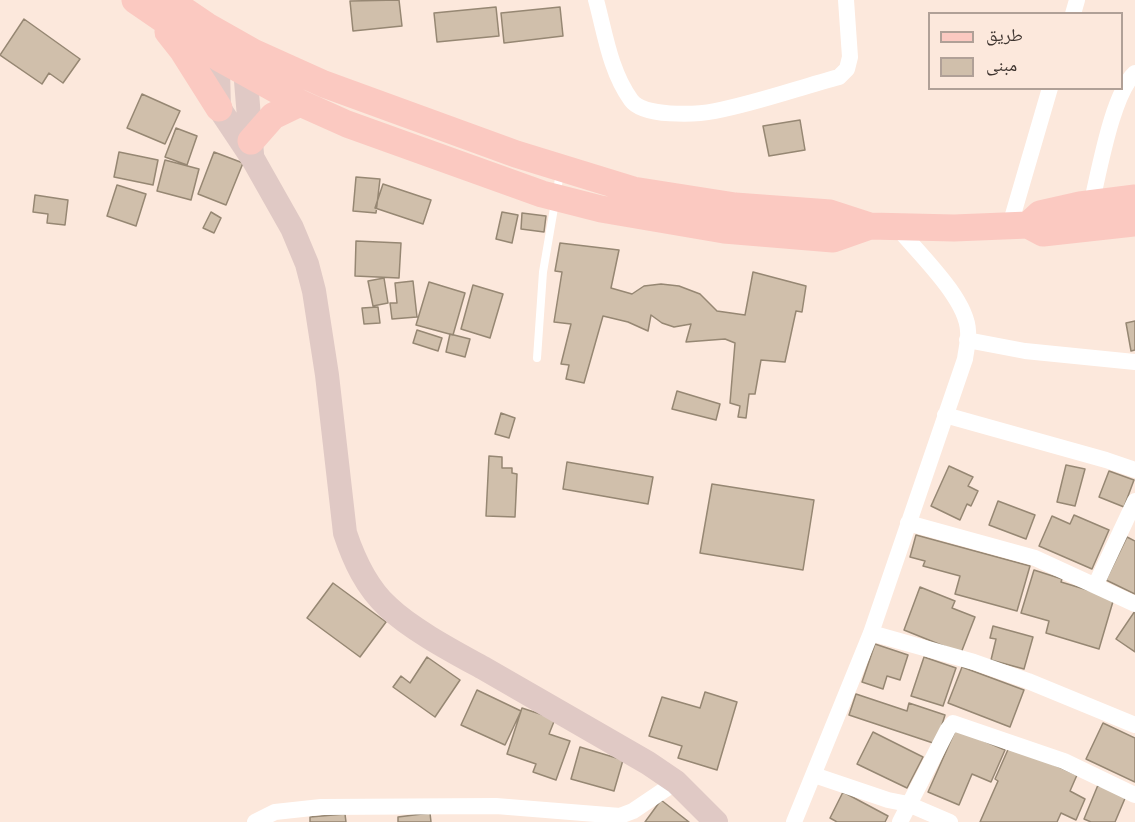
<!DOCTYPE html>
<meta charset="utf-8">
<style>
body{margin:0}
#map{position:relative;width:1135px;height:822px;overflow:hidden;background:#fce8dc;font-family:Commissioner,"Noto Naskh Arabic",sans-serif}
canvas{display:block}
.legend{position:absolute;left:928px;top:12px;width:195px;height:78px;box-sizing:border-box;background:#fce8dc;border:2px solid #b0a097;margin:0;padding:8px 10px;list-style:none;font-size:18px;color:#3f3530}
.legend li{display:flex;align-items:center;gap:12px;height:30px}
.legend b{width:30px;border:2px solid #b0a097}
</style>
<div id="map">
<canvas width="1135" height="822"></canvas>
<ul class="legend">
<li><b style="height:8px;background:#fbc9c1"></b>طريق</li>
<li><b style="height:16px;background:#d0bfab"></b>مبنى</li>
</ul>
</div>
<script>
const g = document.querySelector('canvas').getContext('2d');
g.lineJoin = 'round';
function fillPath(path, color) {
  g.fillStyle = color;
  g.fill(path, 'evenodd');
}
function trace(path, color, width, dash) {
  g.strokeStyle = color;
  g.lineWidth = width;
  g.lineCap = dash ? 'butt' : 'round';
  g.setLineDash(dash || []);
  g.stroke(path);
}
const building = new Path2D(`
 M399,0l3,26 -49,5 -3,-30z
 M496,7l3,29 -62,6 -3,-29z
 M560,7l3,29 -59,7 -3,-30z
 M24,19l56,40 -17,24 -14,-10 -7,11 -42,-29z
 M142,94l38,17 -15,33 -38,-16z
 M800,120l5,30 -36,6 -6,-30z
 M176,128l21,8 -10,29 -22,-8z
 M119,152l39,8 -5,25 -39,-8z
 M214,152l29,11 -17,42 -28,-11z
 M165,160l34,9 -8,31 -34,-9z
 M356,177l24,2 -4,34 -23,-2z
 M383,184l48,16 -8,24 -48,-16z
 M117,185l29,9 -10,32 -29,-10z
 M35,195l33,5 -3,25 -18,-2 1,-9 -15,-2z
 M211,212l10,6 -7,15 -11,-5z
 M502,212l16,3 -6,28 -16,-4z
 M522,213l24,3 -2,16 -23,-3z
 M356,241l45,2 -2,35 -44,-2z
 M560,243l59,7 -8,38 21,6 12,-8 17,-2 18,2 21,8 17,17 28,4 8,-43 53,14 -4,26 -6,-1 -11,51 -24,-2 -6,34h-6l-3,24 -8,-1 2,-11 -10,-3 5,-60 -10,-4 -39,3 5,-18 -17,3 -12,-4 -11,-8 -3,16 -20,-9 -25,-6 -19,67 -18,-4 3,-14 -8,-1 10,-40 -17,-2 8,-50 -7,-1z
 M384,278l4,25 -15,3 -5,-25z
 M413,281l4,36 -25,2 -2,-16h7l-2,-20z
 M429,282l36,11 -12,42 -37,-10z
 M473,285l30,9 -13,44 -29,-9z
 M378,307l2,16 -16,1 -2,-16z
 M1135,321v29l-4,1 -5,-28z
 M417,330l25,8 -4,13 -25,-8z
 M450,334l20,5 -5,18 -19,-5z
 M677,391l43,13 -4,16 -44,-11z
 M501,413l14,5 -6,20 -14,-4z
 M489,456l13,1v11h10v5l5,1 -2,43 -29,-1z
 M567,462l86,15 -5,27 -85,-15z
 M1066,465l19,4 -10,37 -18,-4z
 M949,466l24,11 -5,9 10,5 -7,15 -4,-2 -7,16 -29,-14z
 M1109,471l25,9 -10,27 -25,-10z
 M712,484l102,16 -11,70 -103,-17z
 M998,501l37,14 -9,24 -37,-14z
 M1074,515l35,15 -17,39 -53,-23 13,-30 18,8z
 M916,535l114,31 -13,45 -62,-17 5,-18 -37,-10 2,-5 -15,-4z
 M1127,537l8,4v53l-29,-14z
 M1034,570l28,9 -1,3 53,16 -15,51 -53,-16 3,-12 -28,-8z
 M333,583l53,39 -26,35 -53,-39z
 M920,587l35,14 -3,7 23,9 -14,36 -57,-23z
 M1135,611v41l-19,-13z
 M993,626l40,11 -9,32 -33,-9 5,-21 -6,-1z
 M875,644l33,11 -8,25 -13,-4 -4,13 -21,-7z
 M427,657l33,23 -25,37 -42,-30 8,-11 9,7z
 M924,657l32,11 -13,38 -32,-10z
 M962,667l62,23 -14,37 -62,-24z
 M477,690l44,21 -16,34 -44,-20z
 M705,692l32,10 -20,68 -39,-12 4,-12 -33,-10 13,-39 38,11z
 M856,694l51,17 2,-8 36,12 -9,29 -87,-29z
 M522,708l33,11 -6,15 21,7 -14,39 -23,-8 3,-8 -29,-10z
 M1103,723l32,15v44l-49,-23z
 M956,729l49,21 -14,32 -19,-8 -13,31 -31,-13z
 M873,732l50,25 -16,31 -50,-24z
 M1010,745l67,30 -7,16 15,8 -9,21 -15,-7 -4,9h-77l18,-41 -3,-2z
 M580,747l43,13 -9,31 -43,-12z
 M1098,785l28,11 -11,26h-24l-7,-3z
 M843,792l45,24 -3,6h-48l-7,-4z
 M661,800l28,22h-44z
 M430,813l1,9h-33v-5z
 M345,814l1,8h-36v-5z`);
const lane = new Path2D(`
 M537,358l6,-86 17,-99`);
const street = new Path2D(`
 M596,0c9,33 14,71 35,100 12,17 64,15 84,11 42,-8 83,-23 124,-34l8,-8 3,-12 -4,-57
 M1073,14l4,-14
 M1091,205c8,-32 21,-111 44,-132
 M1010,225l40,-137
 M967,340l58,11 110,11
 M945,415l161,45 29,10
 M908,523l127,35 100,46
 M1096,584l39,-83
 M871,633l103,29 54,19 107,44
 M814,775l74,25 20,4 42,18
 M255,822l20,-10 46,-5 175,-1 124,10 13,-5 43,-29
 M794,822l77,-189 94,-274c1,-9 4,-19 3,-28 -1,-33 -51,-79 -71,-104
 M900,822l48,-93 5,-6 111,38 71,34`);
const secondary = new Path2D(`
 M230,45l-12,24 1,39 34,51 39,69 15,36 7,27 13,84 18,158c9,27 21,54 43,74 24,23 68,46 97,62 54,31 109,63 163,94l28,19 40,40
 M251,58l-5,23 6,73`);
const primary = new Path2D(`
 M135,0l86,59 79,44 47,21 195,70 59,15 123,21 109,9 37,-13
 M169,0l38,26 46,26 71,32 192,70 117,36 102,16 95,7 40,13 84,2 74,-3 15,8 92,-10
 M168,32l15,19 36,57
 M251,141l22,-25 27,-13
 M1028,225l12,-11 40,-9 55,-7`);
fillPath(building, '#d0bfab');
trace(building, '#968773', 1.5);
trace(lane, '#fff', 8);
trace(street, '#fff', 16);
trace(secondary, '#e0c9c5', 24);
trace(primary, '#fbc9c1', 27);
</script>
